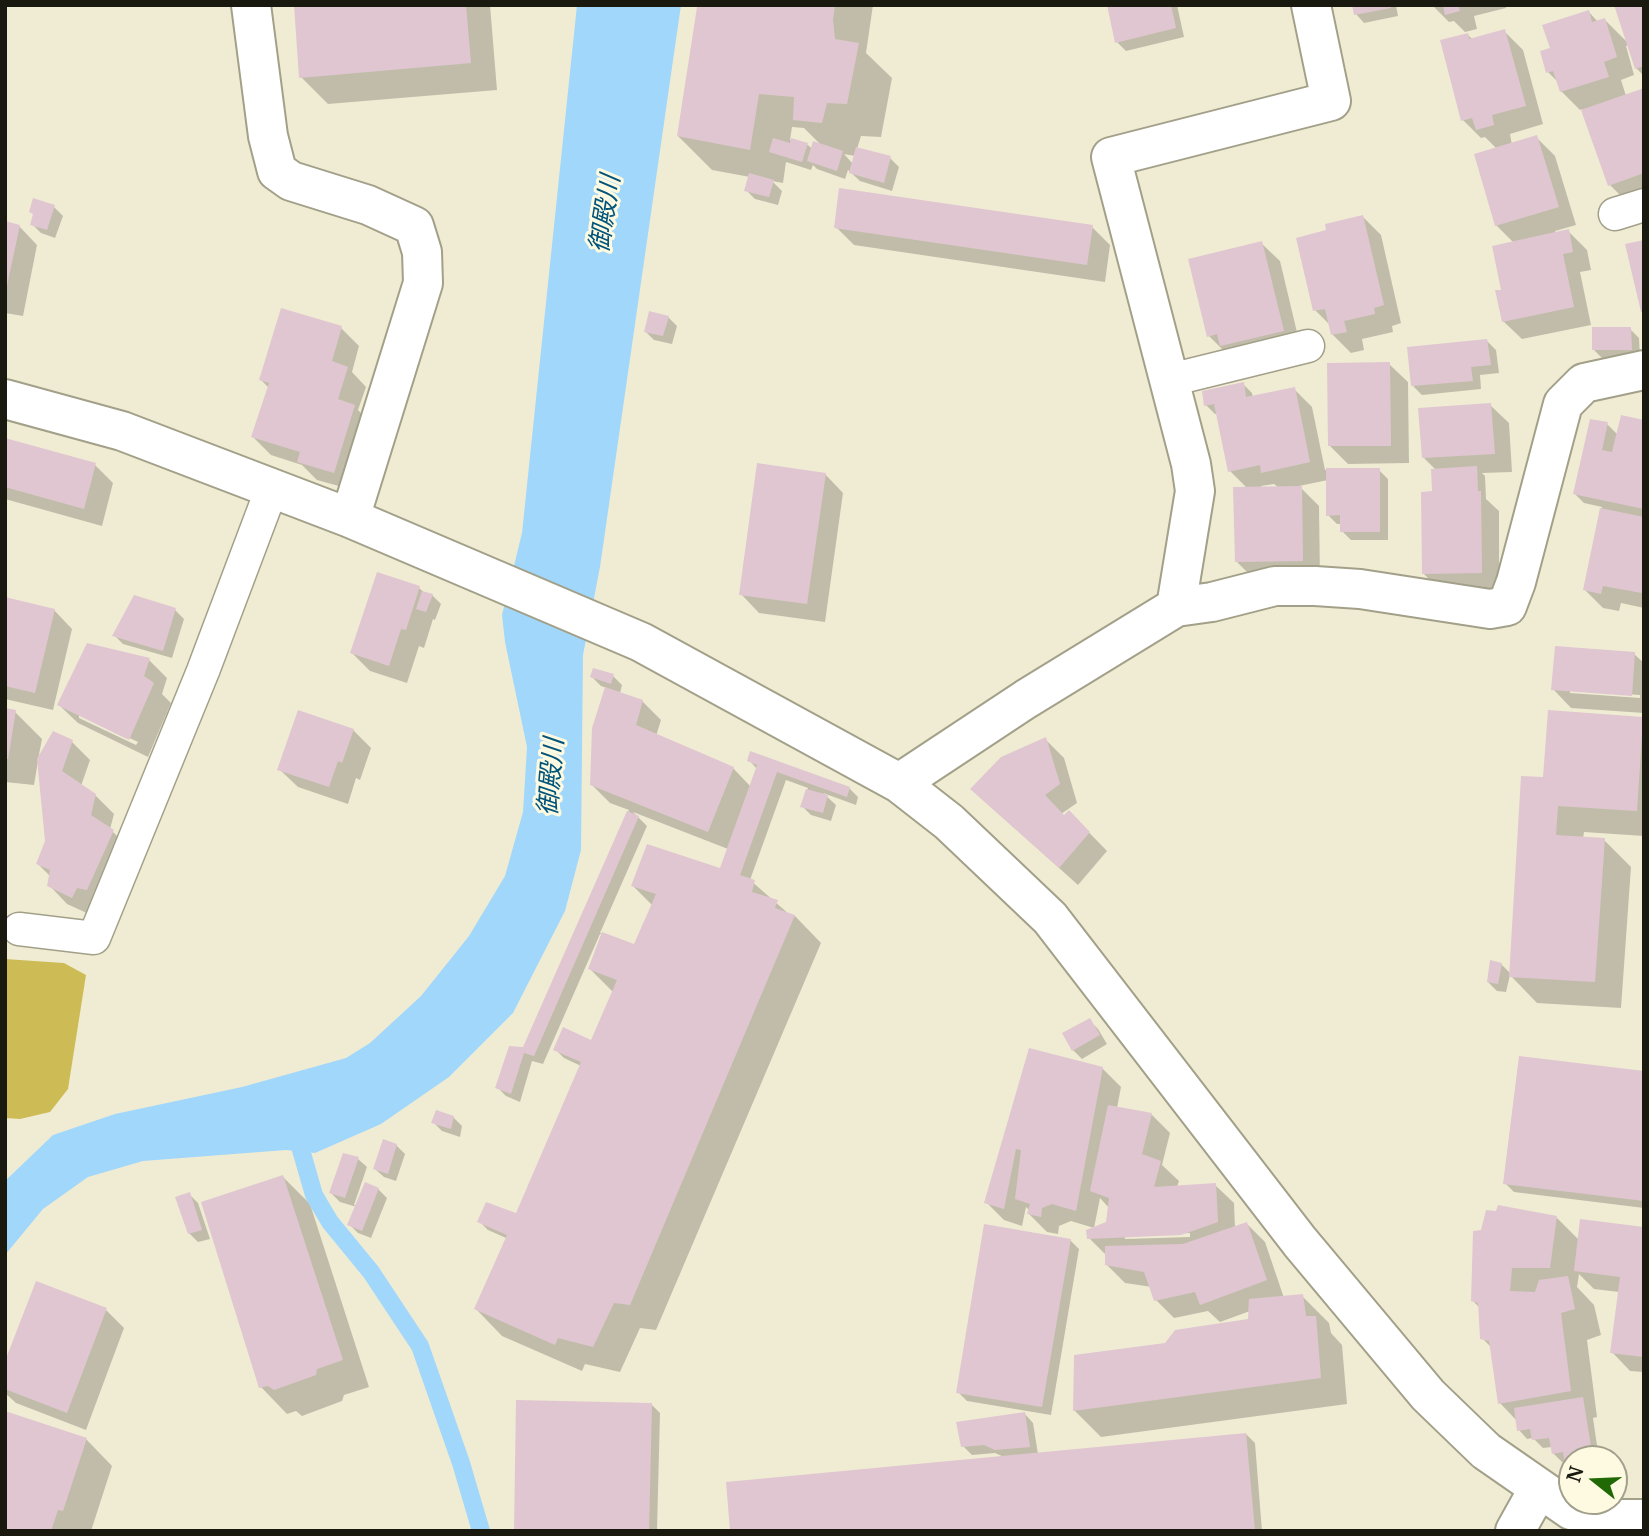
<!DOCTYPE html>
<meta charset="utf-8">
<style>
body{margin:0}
#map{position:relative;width:1649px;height:1536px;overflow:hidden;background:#f0ecd4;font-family:Merriweather,serif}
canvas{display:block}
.frame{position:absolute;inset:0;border:7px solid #1a1910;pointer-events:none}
.north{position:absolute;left:1558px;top:1445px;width:70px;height:70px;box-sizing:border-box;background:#fdfae1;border:2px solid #a2a08d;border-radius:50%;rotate:288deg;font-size:19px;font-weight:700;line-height:28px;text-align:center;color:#1a1910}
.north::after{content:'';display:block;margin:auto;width:24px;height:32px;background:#216904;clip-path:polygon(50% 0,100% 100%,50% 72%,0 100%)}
</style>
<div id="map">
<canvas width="1649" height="1536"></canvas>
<div class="frame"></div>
<div class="north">N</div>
</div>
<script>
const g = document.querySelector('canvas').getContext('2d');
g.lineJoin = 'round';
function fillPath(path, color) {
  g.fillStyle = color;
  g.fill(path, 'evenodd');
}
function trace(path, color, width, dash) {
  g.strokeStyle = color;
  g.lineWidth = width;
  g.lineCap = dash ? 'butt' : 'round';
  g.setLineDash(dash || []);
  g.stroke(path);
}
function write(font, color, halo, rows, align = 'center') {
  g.font = font + ' Merriweather,"Noto Sans JP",serif';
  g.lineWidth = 6;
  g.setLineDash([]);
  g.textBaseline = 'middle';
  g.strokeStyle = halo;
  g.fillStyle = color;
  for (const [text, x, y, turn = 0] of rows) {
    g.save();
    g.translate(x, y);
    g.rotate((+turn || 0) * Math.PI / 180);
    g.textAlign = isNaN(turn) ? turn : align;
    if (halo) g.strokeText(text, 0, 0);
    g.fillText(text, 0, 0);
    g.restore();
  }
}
const green = new Path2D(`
 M5,959l59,4 22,12 -18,114 -18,23 -30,7 -15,-1z`);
const water = new Path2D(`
 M577,5h104l-81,562 -17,88 -2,195 -16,61 -52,102 -64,64 -68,47 -66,29 -29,-3 -143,11 -55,16 -45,32 -38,46v-74l48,-46 62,-21 127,-27 104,-29 24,-15 51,-47 48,-60 36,-60 18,-64 4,-65 -22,-105 -3,-27 20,-82z`);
const shadow = new Path2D(`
 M296,5h194l7,85 -169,14 -27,-27z
 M720,5h153l-7,48 26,25 -11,59 -20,-1 -4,13 33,9 9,9 -7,24 -32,-10 -12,-11 -3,9 -28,-10 -4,-4 -2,5 -25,-8 -3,21 -11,-2 10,10 -4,14 -23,-6 -9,-9 4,-13 -38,-7 -34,-34zM792,127l12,1 18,18 -10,3 -4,-4 -18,-5zM844,154l11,2 -2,8z
 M1109,5h68l7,32 -58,14 -9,-9z
 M1353,5h43l2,11 -34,7 -8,-9z
 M1432,5h73l1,3 -32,8 3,13 -12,3 -11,-11 -5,1z
 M1644,5v71l-8,-8 -7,-23 -3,1 8,29 -13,5 5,16 18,-6v108l-16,5 -18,-18 -28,-76 -2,1 -19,-19 -3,-9 -10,-10 4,-23 37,-37 9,10 7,-2 23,23z
 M1504,31l19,19 20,74 -33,10 2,11 24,-8 19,19 21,69 -21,6 1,3 12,-3 19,19 4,20 -11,2 11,53 -69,14 -19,-18 1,-30 10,-48 -18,-18 1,-76 -12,-12 -4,1 -18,-18 4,-86 6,6z
 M54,207l9,9 -8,22 -14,-5 -9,-9z
 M1363,217l18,18 20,88 -9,3 1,6 -31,7 2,11 -13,3 -18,-18 -2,-9 -16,-16 13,-79z
 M5,223l14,3 18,19 -14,71 -18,-3z
 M836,227h256l18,18 -5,37 -251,-37z
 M1261,243l19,18 21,88 -74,5 -18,-18z
 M668,317l9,9 -5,18 -18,-4 -9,-9z
 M341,328l18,18 -7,26 14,15 -8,23 15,15 -20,65 -36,-10 -15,-15 -31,-10 -18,-18 16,-49 -8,-8z
 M1630,329l9,9 1,20 -37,1 -9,-9z
 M1487,341l9,9 3,23 -19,2 1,14 -59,6 -9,-9z
 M1389,364l19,18 1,81 -61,1 -18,-18z
 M1243,384l9,9 1,5 41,-9 18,18 13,63h54l9,9v61h-37l-9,-9v-7h-5l-9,-9v-35l-29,6 20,20 1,73 -65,1 -19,-19 11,-73 -17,-17 -13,-57h-2l-9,-9zM1274,484l5,4h-18v-2z
 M1490,405l19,18 3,49 -30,1 3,3 1,23 13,12v80l-57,1 -19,-19 13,-80v-23l-12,-12z
 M1644,422v186l-23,-5 -2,8 -16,-3 -18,-18 17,-83 -18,-4 -9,-9 32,-70 11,11z
 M5,440l90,25 18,18 -11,43 -97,-27z
 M825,474l18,19 -18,129 -66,-9 -18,-19z
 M419,588l6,5 7,2 9,9 -6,16 -2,-1 -9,29 -5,-2 -12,37 -37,-12 -18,-18z
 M5,599l49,11 18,19 -19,81 -48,-11z
 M175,610l9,9 -12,39 -49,-14 -9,-9z
 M1634,654l10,9v50l-73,-5 -18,-19zM1570,690l70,5v3l-70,-5z
 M149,660l18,18 -5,16 9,9 -23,54 -70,-34 -19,-18zM79,714l59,28 -2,3 -57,-27z
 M613,676l9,9 -2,8 22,8 19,19 -5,16 77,32 18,19 6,-18 -8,-9 100,28 9,9 -2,8 -33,-12 13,12 -5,16 -20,-6 -9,-9 6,-18 -22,-8 -36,100 40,35 5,1 26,27 -165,387 -16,-2 -20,44 -35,-8 -3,7 -80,-35 -26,-27 30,-71 -18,-8 -9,-9 37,-6 65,-149 -17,-8 -9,-9 37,-7 21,-50 -23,-23 13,-34 -3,-1 -57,130 -11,-3 -12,41 -14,-6 -9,-9 27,-38 105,-239 -19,-7 -18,-18 15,-97 -6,-2 -9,-9zM633,812l95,37 -7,21 -88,16 20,20 -18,41 -35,-14 47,-107z
 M5,710l10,2 27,27 -4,21 34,-18 18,18 -9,26 14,9 19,19 -4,15 21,21 -40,65 -24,-11 -18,-19 1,-9 -12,-12 9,-22 -9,-81 -4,24 -29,-3z
 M1643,718l1,118 -60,-4 -1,7 21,1 27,27 -10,141 -84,-5 -27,-28 -4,17 -9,-1 -9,-9 13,-18 10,10 34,-195z
 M353,730l18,18 -11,32 -4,-2 -8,26 -50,-17 -19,-18z
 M1045,739l19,19 13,45 -16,11 3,3 5,-5 38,39 -29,34 -87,-78z
 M1089,1020l9,9 9,15 -25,15 -9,-9z
 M1030,1050l72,18 19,19 -4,21 35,7 18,18 -8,32 17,16 -2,6 38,-2 19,18 1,25 12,-4 18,18 19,56 18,-2 27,27 2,10 11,12 5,59 -246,33 -27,-27 92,-66 84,-23v-10l-30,11 -12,-11 -34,7 -18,-18 -4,-13 -27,-4 -18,-18v-9l-18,-18 19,-14 2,-15 -10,-11 -6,30 -23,-7 -12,5 -1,8 -11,-2 -18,-18 1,-3 -4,-4 -4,19 -18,-6 -18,-18zM1190,1233v4l-65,2v-3z
 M1644,1073v135l-130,-16 -9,-9z
 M453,1117l9,9 -2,11 -18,-6 -9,-9z
 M396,1145l9,9 -9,27 -12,-4 -9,-8z
 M358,1159l9,8 -13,38 3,1 21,-17 9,9 -16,40 -13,-5 -9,-9 8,-17 -17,-5 -9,-9z
 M283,1177l27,27 59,183 -25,8 -2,6 -40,15 -6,-5 -9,3 -26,-27z
 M189,1194l9,9 12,36 -12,3 -9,-9z
 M1557,1218l22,22 65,-11v143l-14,-1 -18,-19 7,-60 -25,-3 -15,-15 -2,13 17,18 7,30 -14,5 10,77 -4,1 6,41h-27v10l-6,-8 -4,1 -9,-9 -1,-6 -9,1 -10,-10 -6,1 -8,-9 -2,-9 -17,-18 -8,-55 -10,-10 -2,-30 -7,-7z
 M1070,1240l9,9 -28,166 -84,-14 -9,-9z
 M106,1310l18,18 -38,102 -70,-27 -11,-10v-27z
 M651,1404l9,9 -3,118h-141z
 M1025,1414l8,9 5,31 208,-20 9,9 7,88h-530l272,-74 -9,-4 -23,2 -9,-9z
 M86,1439l26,27 -21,65h-86z`);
const stream = new Path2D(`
 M295,1129l19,66 16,27 41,50 49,74 41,117 20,68`);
const building = new Path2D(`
 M294,5h172l5,58 -172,15z
 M718,5h117l-2,15 2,19 24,4 -12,61 -20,-1 -5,20 -29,-3 1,-23 -35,-3 -9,56 -73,-14 20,-129h21z
 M1107,5h64l5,23 -61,15z
 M1352,5h38l1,3 -37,7z
 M1443,5h15l2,6 -15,4z
 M1614,5h30v61l-9,3z
 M1589,10l3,12 13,-4 12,39 -13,5 5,15 -49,15 -7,-21 -7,2 -6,-22 10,-3 -8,-23z
 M1505,29l21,77 -34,9 2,10 -18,5 -4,-12 -11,3 -21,-81 28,-7 1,6z
 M1644,88v85l-36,13 -27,-76z
 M1537,135l22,72 -64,19 -21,-72z
 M773,138l17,5 1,-5 17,5 -6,19 -33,-10z
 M813,141l30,10 -6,20 -30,-10z
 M856,147l35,9 -7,27 -35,-10z
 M749,173l25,7 -5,17 -25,-6z
 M839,188l254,37 -6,40 -253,-37z
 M33,198l22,7 -8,25 -17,-5 3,-11 -4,-2z
 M1363,215l21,90 -10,3 1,6 -31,7 3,11 -16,3 -6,-26 -12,2 -17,-73 30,-8 -1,-6z
 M5,221l15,4 -14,65 -1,-1z
 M1569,229l4,23 -10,2 11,53 -72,15 -7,-32h6l-9,-44z
 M1644,240v71l-3,1 -16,-68z
 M1262,241l22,90 -64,15 -3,-12 -10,3 -19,-78z
 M281,308l61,18 -10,35 16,6 -10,32 17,6 -21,68 -37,-11 3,-10 -49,-15 18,-54 -10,-3z
 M649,311l20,5 -6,20 -19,-4z
 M1592,327h39l1,23h-40z
 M1487,339l4,26 -20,2 2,14 -62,5 -4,-39z
 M1390,362l1,84h-63l-1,-83z
 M1244,382l2,15 49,-10 15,75 -49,11 -1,-8 -32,7 -14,-68 -10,2 -2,-15z
 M1491,403l4,51 -73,4 -4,-50z
 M1621,415l23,5v89l-71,-15 17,-75 18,3 -6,28 10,2z
 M5,438l91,25 -12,46 -79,-22z
 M757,463l69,10 -19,131 -68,-9z
 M1477,466l1,25h3l1,82 -60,1 -1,-82 11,-1 -1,-22z
 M1326,468h54v64h-40v-17l-14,1z
 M1302,486l1,75 -68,1 -2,-75z
 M1600,508l44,9 -2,76 -39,-7 -2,8 -18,-4z
 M377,572l43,14 -14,44 -5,-1 -12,37 -39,-13z
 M422,591l11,3 -7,18 -10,-3z
 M134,595l42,13 -13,43 -51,-15z
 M5,597l50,12 -20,84 -30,-7z
 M87,643l63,15 -6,18 10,7 -25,57 -72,-35z
 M1555,646l80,6 -3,44 -81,-6z
 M593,668l21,6 -3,10 -21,-7z
 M605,687l38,13 -7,25 98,42 -26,65 -118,-47 2,-57z
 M5,708l11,2 -8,49h-3z
 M298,710l56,19 -12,34 -4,-2 -9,26 -52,-17z
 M1548,710l95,7 -6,94 -79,-5 -2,29 49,3 -10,144 -86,-5 12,-201 22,1z
 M53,731l20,9 -11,31 34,23 -5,21 23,15 -27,60 -10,-2 -5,10 -25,-12 3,-16 -14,-6 9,-23 -8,-82z
 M1046,737l14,47 -15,11 19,20 5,-5 21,22 -31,36 -89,-79 31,-32z
 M750,751l100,36 -3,10 -70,-25 -37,103 15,5 -3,12 26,8 -3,8 20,7 -165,390 -16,-2 -21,44 -35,-9 -3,7 -81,-36 33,-74 -30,-13 9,-20 30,11 65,-151 -28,-12 10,-23 28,13 26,-60 -29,-11 14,-37 32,12 22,-50 -25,-8 16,-42 73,24 37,-103 -10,-4z
 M806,789l22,6 -5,18 -23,-6z
 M627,811l12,5 -105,240 -10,-3 -13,41 -16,-6 14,-42 14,1z
 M1490,960l12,3 -4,21 -11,-2z
 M1090,1018l10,17 -28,16 -10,-18z
 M1029,1048l74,19 -27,144 -24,-7 -10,4 -1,9 -14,-3 3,-10 -15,-5 6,-49 -5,-1 -12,60 -20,-6z
 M1519,1056l125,15v130l-141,-17z
 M1108,1105l44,8 -10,41 19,7 -7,26 62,-4 2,39 -37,13 -94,4 -1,-9 20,-8 3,-24 -19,-7z
 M436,1110l18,6 -3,13 -20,-6z
 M383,1139l14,5 -9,30 -15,-5z
 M343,1153l16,4 -14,41 -16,-5z
 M283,1175l60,185 -26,9 -1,6 -42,15 -6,-4 -9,2 -58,-186z
 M365,1182l14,6 -17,43 -15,-6z
 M190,1192l12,38 -14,4 -13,-37z
 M1498,1205l59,11 -7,52h-38l-2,23 25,1 4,-12 29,-4 7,33 -14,4 10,78 -73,13 -9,-63 -9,-2 -2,-36 -7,-2 2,-70 8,-1 5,-20 10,1z
 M1580,1219l64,8v130l-34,-4 10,-76 -46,-6z
 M1247,1222l20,58 -67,25 -5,-13 -41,9 -10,-29 -39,-7v-19l78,-2z
 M984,1224l87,15 -29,168 -86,-14z
 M36,1281l71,27 -40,105 -62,-24v-28z
 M1303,1294l3,22h10l5,62 -248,33 1,-56 91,-12 10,-13 73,-11 1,-20z
 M1583,1397l10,62h-21v4l-7,1 -2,-12 -11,2 -3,-16 -17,2 -2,-11 -13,2 -3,-23z
 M516,1400l136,3 -3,128h-135z
 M5,1411l82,27 -24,73 -5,-1 -7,21h-46z
 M1025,1412l5,35 -35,3 -11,-5 -23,2 -5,-25z
 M1246,1433l9,98h-525l-4,-49z`);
const lane = new Path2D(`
 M1615,214l29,-9
 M1170,380l138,-34
 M19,929l75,9 109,-267 69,-183`);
const street = new Path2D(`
 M251,5l17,131 9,35 14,10 77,24 46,21 8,26 1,31 -73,235
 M5,399l117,32 228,87 291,124 258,141 50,39 101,96 250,324 128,153 58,56 85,59 36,9h37
 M1176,607l19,-116 -4,-27 -80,-307 220,-56 -20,-96
 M899,783l127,-84 150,-92 36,-5 63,-16h40l45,3 130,20 17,-3 9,-24 47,-178 21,-21 60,-13
 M1515,1531l24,-43`);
const waterNames = [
 ["御殿川",606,214,-81],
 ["御殿川",552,777,-85]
];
fillPath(green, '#cdbc56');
fillPath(water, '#a1d7fb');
fillPath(shadow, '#0003');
trace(stream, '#a1d7fb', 18);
fillPath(building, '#e0c6d0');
trace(lane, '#a3a089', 35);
trace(street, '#a3a089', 42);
trace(lane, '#fff', 32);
trace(street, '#fff', 38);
write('italic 26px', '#02547b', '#fdfae1', waterNames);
</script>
